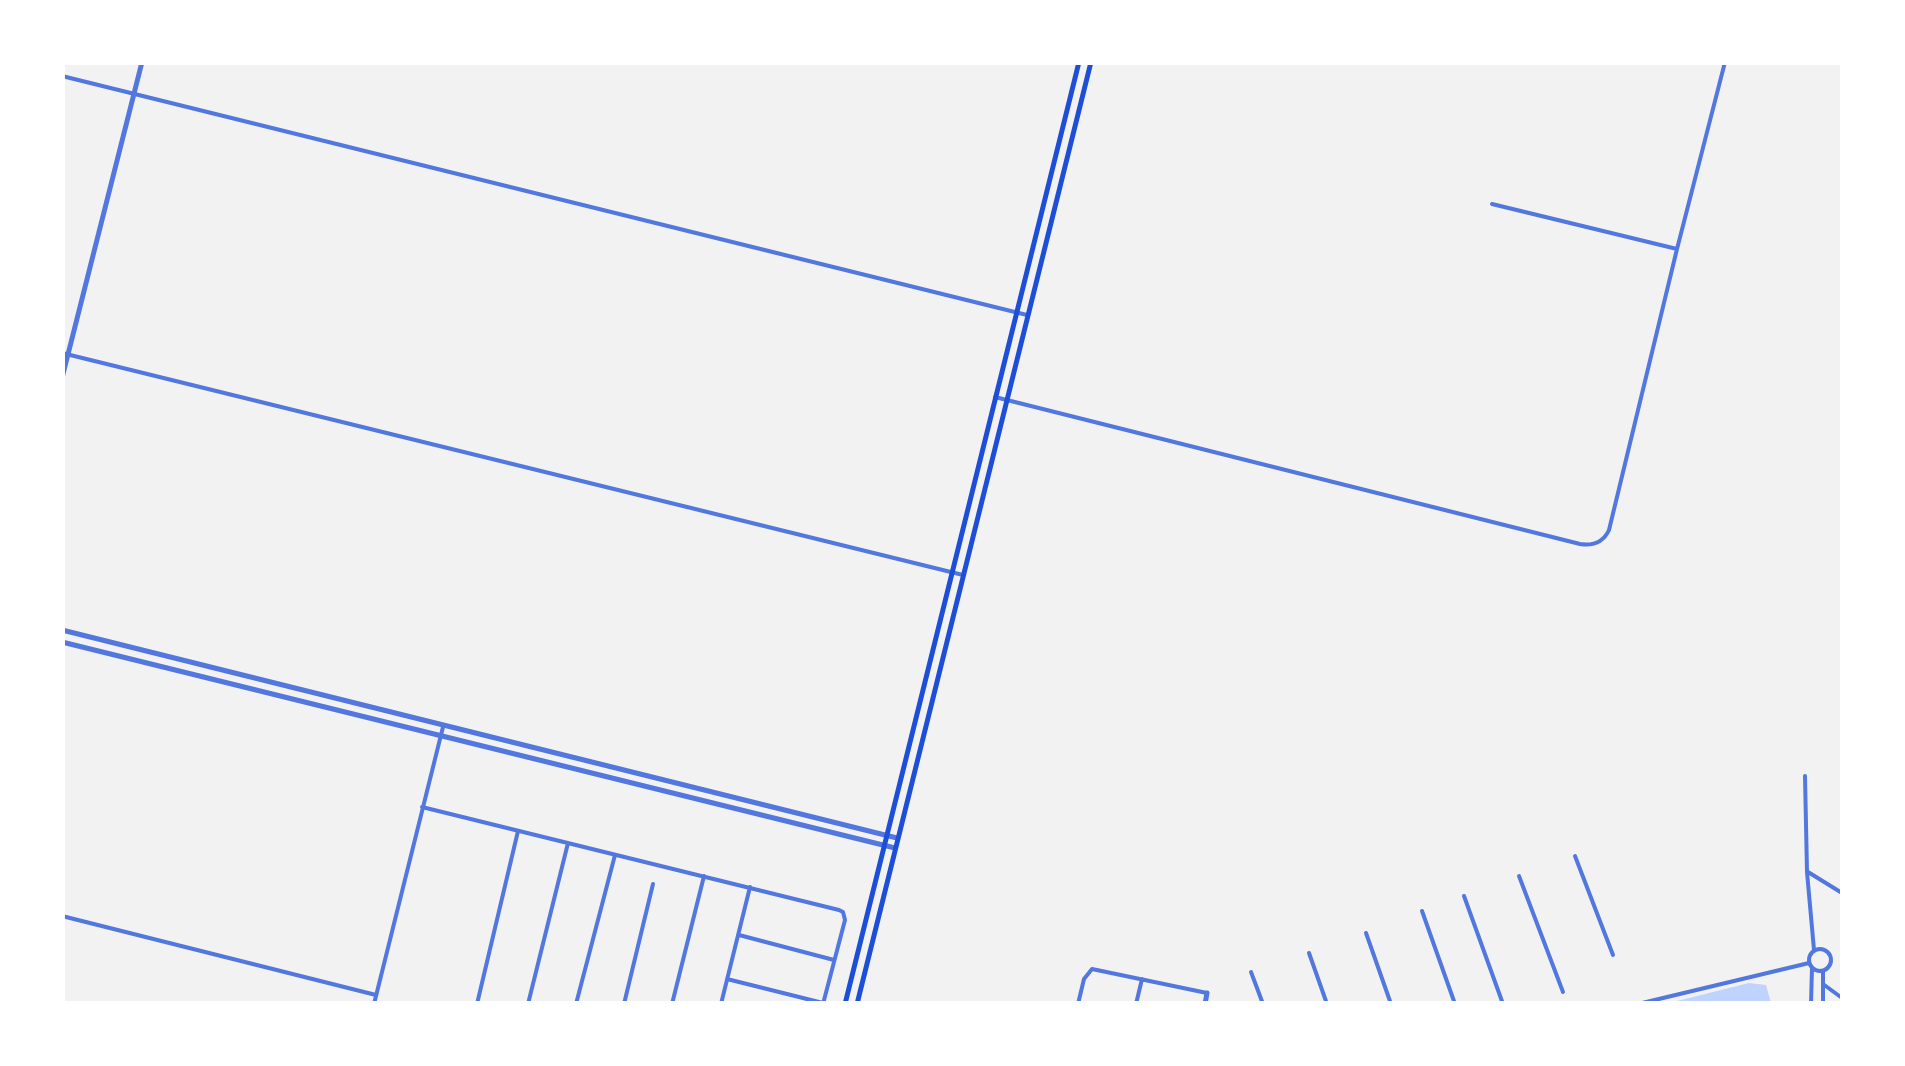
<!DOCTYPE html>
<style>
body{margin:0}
#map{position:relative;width:1905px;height:1066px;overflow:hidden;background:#f2f2f2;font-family:Arial,sans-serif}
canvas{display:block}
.frame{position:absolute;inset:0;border:65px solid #fff;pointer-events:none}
</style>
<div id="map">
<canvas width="1905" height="1066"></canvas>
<div class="frame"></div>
</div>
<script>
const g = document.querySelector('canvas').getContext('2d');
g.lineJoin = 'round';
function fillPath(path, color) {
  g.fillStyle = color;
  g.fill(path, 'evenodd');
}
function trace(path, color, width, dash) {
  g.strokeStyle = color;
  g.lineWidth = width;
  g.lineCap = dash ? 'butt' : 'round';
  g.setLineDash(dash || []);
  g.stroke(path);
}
const water = new Path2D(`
 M1749,983l17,2 5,18h-102z`);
const minor = new Path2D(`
 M62,76l965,239
 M1492,204l185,45 48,-187
 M62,353l901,222
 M995,397l585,147c13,2 23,-1 29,-14l68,-281
 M1805,776l2,96 7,78
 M422,807l417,103 4,2 2,8 -22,84
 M1575,856l38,99
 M1808,872l34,21
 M1519,876l44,116
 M1464,896l39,108
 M1422,911l33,93
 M62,916l314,79
 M1366,933l25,71
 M739,935l95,25
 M1809 960a11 11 0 1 1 22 0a11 11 0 1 1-22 0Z
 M1309,953l18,51
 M1251,972l12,32
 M727,979l96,24
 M1823,984l19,14
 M374,1004l69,-277
 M477,1004l41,-173
 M528,1004l40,-161
 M576,1004l39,-149
 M624,1004l29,-120
 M672,1004l32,-128
 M721,1004l29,-117
 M1078,1004l6,-25 8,-10 115,24
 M1136,1004l6,-25
 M1638,1004l171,-41
 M1811,1004l1,-37
 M1823,1004v-33`);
const tertiary = new Path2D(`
 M62,378l80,-316
 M62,630l835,208
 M62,642l833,206
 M1205,1004l2,-11`);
const secondary = new Path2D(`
 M845,1004l234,-942
 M857,1004l234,-942`);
fillPath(water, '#bfd3fe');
trace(minor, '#5277de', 4);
trace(tertiary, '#5277de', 5);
trace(secondary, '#1d4ed8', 5);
</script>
